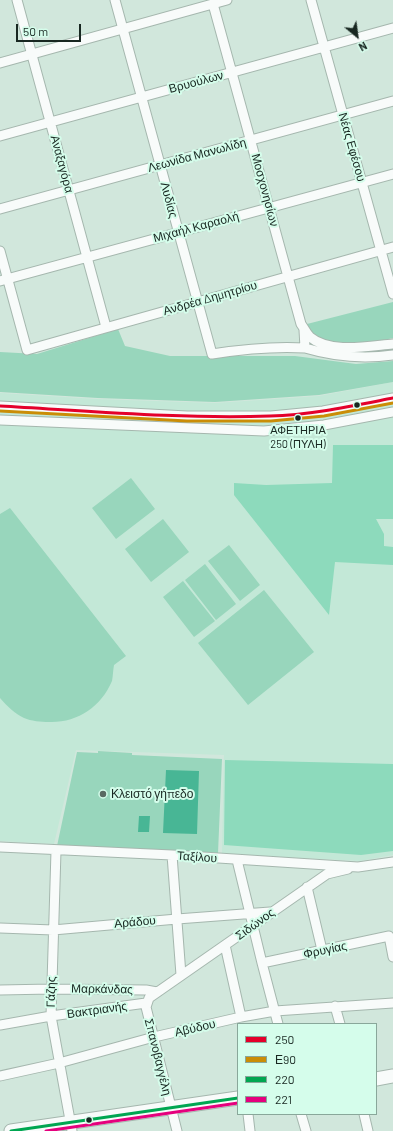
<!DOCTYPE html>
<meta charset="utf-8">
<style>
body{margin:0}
#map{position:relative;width:393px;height:1131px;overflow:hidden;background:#d1e7dc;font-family:Barlow,sans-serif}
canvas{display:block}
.legend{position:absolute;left:237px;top:1023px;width:140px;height:92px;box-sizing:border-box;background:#d5fdeb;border:1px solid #89a79a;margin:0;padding:5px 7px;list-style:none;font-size:12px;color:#182721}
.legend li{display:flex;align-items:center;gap:8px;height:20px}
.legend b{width:20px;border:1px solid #89a79a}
.north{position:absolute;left:337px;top:16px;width:40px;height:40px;-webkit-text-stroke:3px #d5fdeb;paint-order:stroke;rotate:151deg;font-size:11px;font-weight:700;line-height:16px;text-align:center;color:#182721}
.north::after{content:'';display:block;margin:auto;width:14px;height:18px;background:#182721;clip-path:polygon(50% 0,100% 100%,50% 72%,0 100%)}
.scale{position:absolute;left:16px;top:24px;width:65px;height:18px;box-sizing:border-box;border:2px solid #182721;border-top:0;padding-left:5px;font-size:12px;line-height:14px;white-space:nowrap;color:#182721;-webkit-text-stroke:3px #d5fdeb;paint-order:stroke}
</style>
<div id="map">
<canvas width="393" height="1131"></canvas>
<ul class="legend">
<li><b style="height:5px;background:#e4002b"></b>250</li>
<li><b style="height:5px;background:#ca8d07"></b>Ε90</li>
<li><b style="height:5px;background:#00a651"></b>220</li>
<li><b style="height:5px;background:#e5007d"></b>221</li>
</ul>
<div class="north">N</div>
<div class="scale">50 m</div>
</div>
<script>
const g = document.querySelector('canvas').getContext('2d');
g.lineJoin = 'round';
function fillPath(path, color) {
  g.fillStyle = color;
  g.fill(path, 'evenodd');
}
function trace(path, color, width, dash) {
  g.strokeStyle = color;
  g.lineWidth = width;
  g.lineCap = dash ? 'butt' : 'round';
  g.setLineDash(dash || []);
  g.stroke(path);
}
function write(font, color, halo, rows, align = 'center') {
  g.font = font + ' Barlow,sans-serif';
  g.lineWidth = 4;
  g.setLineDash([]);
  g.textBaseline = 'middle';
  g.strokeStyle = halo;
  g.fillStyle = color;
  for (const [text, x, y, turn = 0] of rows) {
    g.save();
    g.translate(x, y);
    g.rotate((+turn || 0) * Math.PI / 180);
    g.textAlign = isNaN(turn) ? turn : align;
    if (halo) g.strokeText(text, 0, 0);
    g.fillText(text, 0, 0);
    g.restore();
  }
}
const built = new Path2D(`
 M393,382v473l-33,6 -138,-7 2,-99 -148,-5 -22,94 -54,-3v-448l97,6 118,4 104,-7z`);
const green = new Path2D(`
 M393,302v36c-10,2 -21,5 -31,6 -17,2 -49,-1 -55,-20z
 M118,329l7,17 45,10h125l61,8 37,-3v21l-74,13 -104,7 -117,-4 -98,-6v-40l37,2z
 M131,478l24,31 -39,30 -24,-31z
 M10,508l116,148 -12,9c-1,5 -1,11 -2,16 -11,26 -35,42 -63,41 -8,0 -18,-1 -25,-4 -9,-4 -17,-12 -24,-20v-184z
 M163,519l26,33 -38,30 -26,-33z
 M229,545l31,40 -20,16 -32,-40z
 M205,564l31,40 -20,16 -31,-40z
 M183,581l32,40 -21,16 -31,-40z
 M264,590l50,62 -66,53 -50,-62z
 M98,751l34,2v2l90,4 -4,94 -161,-7 20,-94 21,1z`);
const forest = new Path2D(`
 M333,445h60v74h-17l8,15v12l9,1v18l-58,-3 -6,53 -95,-120v-12l32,2 66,-2z
 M225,760l168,4v87l-32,4 -137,-10z`);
const water = new Path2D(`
 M166,770l33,1 -2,63 -34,-1z
 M139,816h11l-1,16h-11z`);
const street = new Path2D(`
 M17,0l89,327
 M115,0l97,354c32,-5 60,-8 93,-6l-1,-18
 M311,0l82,294
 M213,4l88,320c3,4 5,9 9,13 20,17 59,9 83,7
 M0,63l227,-63
 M0,136l393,-108
 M0,209l393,-108
 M0,251l27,99 366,-103
 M0,281l393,-107
 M305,348c27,8 59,11 88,7
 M0,406l187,10h84l52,-5 70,-13
 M0,420l264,11 60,-6 69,-13
 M0,847l172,8 186,12 35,-5
 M56,851l-5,165 21,115
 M172,855l9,120
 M237,860l25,103 16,61
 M307,887l15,63
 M0,928l53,2 124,-11 93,-7
 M225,945l16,72
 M262,963l127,-27 4,21
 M0,990l51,-1 95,1 11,2
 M335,1006l5,18
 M0,1025l51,-9 95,-13
 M0,1076l59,-13 95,-26 87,-20 34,-6 118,-8
 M248,1114l2,17
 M301,1114l5,17
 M364,1114l4,17
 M177,1131l-31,-124 3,-9 178,-124 21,-5`);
const secondary = new Path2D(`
 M376,1079l17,-3
 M11,1131l227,-33`);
const bus1 = new Path2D(`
 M0,406c90,5 180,13 270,10 41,-1 82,-10 123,-18`);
const bus2 = new Path2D(`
 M0,411l187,10h84l53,-5 69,-13`);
const bus3 = new Path2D(`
 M11,1131l227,-33`);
const bus4 = new Path2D(`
 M46,1131l192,-28`);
const markers = [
 [357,405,3.5,"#182721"],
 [298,418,3.5,"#182721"],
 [103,794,4,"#596a62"],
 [89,1120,3.5,"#182721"]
];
const busNames = [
 ["ΑΦΕΤΗΡΙΑ",298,430],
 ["250 (ΠΥΛΗ)",298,444]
];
const streetNames = [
 ["Βρυούλων",196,82,-15],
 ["Νέας Εφέσου",352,147,74],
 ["Λεωνίδα Μανωλίδη",197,155,-15],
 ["Αναξαγόρα",62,164,75],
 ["Μοσχονησίων",265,190,75],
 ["Λυδίας",169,200,75],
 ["Μιχαήλ Καραολή",196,227,-15],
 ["Ανδρέα Δημητρίου",210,298,-16],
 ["Ταξίλου",197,857,4],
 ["Αράδου",135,922,-5],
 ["Σιδώνος",255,924,-36],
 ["Φρυγίας",325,950,-12],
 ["Μαρκάνδας",102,989,1],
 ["Γάζης",51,992,-89],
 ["Βακτριανής",97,1010,-8],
 ["Αβύδου",195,1028,-13],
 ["Σπανοβαγγέλη",158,1057,76]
];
const poiNames = [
 ["Κλειστό γήπεδο",111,794]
];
fillPath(built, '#c3e8d7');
fillPath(green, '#98d6bc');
fillPath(forest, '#8ddabc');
fillPath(water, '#48b695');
trace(street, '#a5b7ae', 11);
trace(secondary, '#a5b7ae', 15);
trace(street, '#f8fbfa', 9);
trace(secondary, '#f8fbfa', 13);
trace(bus1, '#e4002b', 3);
trace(bus2, '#ca8d07', 3);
trace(bus3, '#00a651', 3);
trace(bus4, '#e5007d', 3);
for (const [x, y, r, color] of markers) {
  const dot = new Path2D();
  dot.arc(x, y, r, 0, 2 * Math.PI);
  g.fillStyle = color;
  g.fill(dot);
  trace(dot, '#d5fdeb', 1.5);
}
write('11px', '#182721', '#d5fdeb', busNames);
write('12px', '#182721', '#d5fdeb', streetNames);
write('12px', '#182721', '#d5fdeb', poiNames, 'left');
</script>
